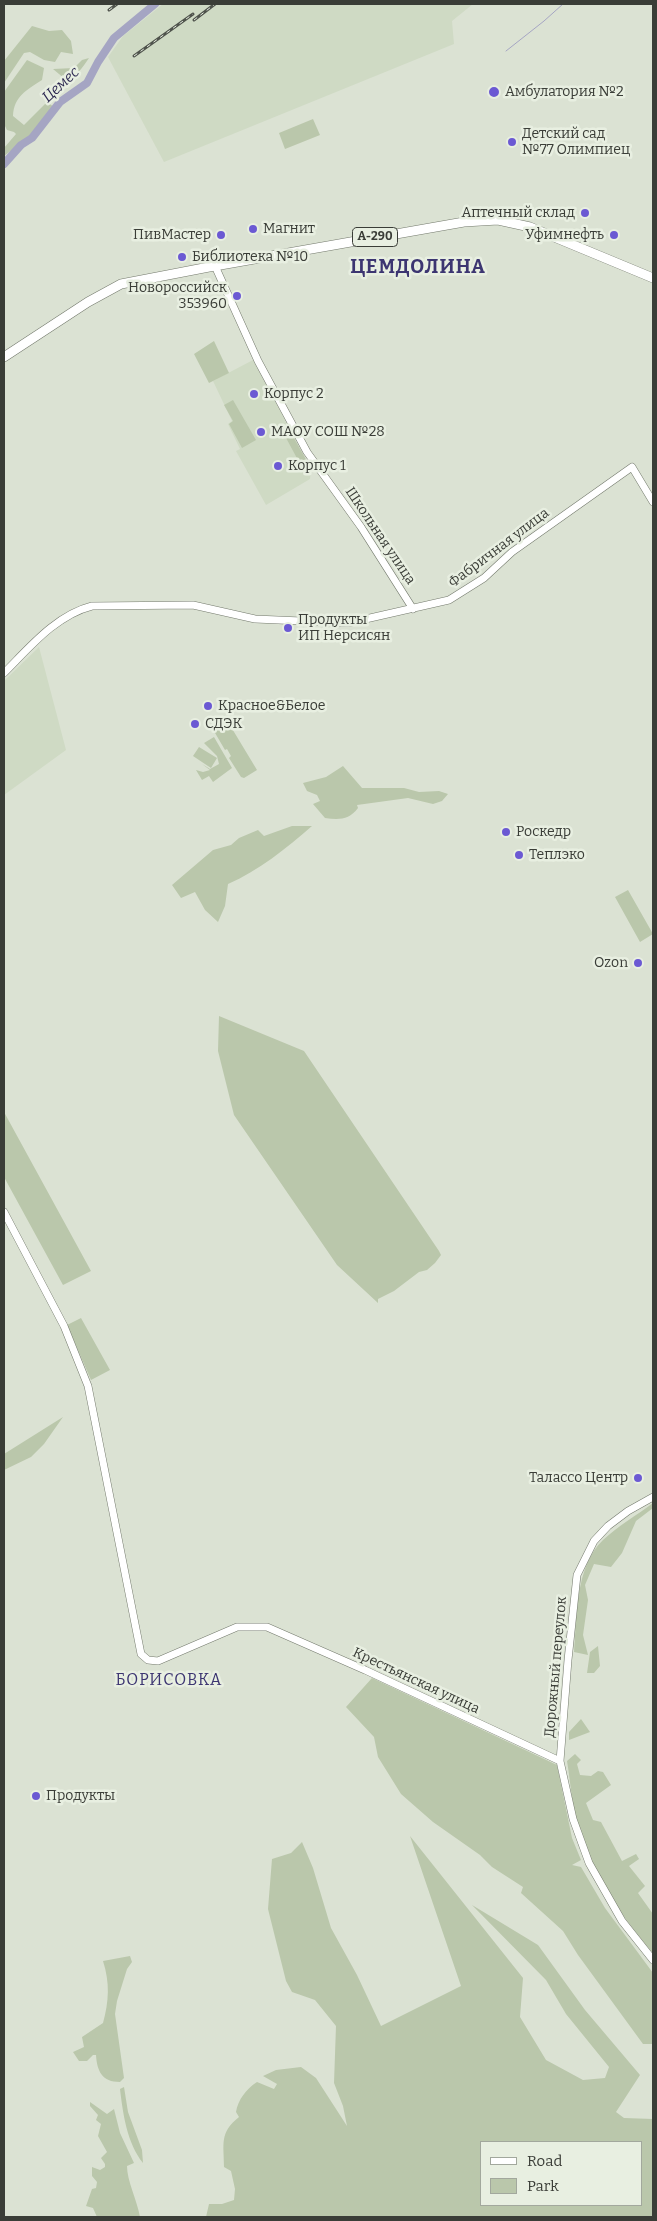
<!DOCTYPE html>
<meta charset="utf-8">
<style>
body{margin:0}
#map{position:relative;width:657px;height:2221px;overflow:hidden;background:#dbe2d3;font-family:Bitter,serif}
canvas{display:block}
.frame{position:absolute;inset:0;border:5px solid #3a3d37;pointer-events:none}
.legend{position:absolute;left:480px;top:2141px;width:162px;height:65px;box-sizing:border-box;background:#e8efe1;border:1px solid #a2a89d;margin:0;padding:6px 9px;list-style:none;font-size:15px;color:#3a3d37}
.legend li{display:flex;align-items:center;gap:10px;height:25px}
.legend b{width:25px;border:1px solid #a2a89d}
</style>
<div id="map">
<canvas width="657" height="2221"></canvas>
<div class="frame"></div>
<ul class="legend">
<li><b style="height:6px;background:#fff"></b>Road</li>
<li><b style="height:14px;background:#bac7ab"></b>Park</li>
</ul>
</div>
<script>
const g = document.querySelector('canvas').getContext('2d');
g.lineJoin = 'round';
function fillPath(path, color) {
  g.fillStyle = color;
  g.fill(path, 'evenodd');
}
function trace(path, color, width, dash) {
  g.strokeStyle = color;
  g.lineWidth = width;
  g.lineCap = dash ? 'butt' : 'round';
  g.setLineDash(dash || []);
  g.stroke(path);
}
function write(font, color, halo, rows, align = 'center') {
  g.font = font + ' Bitter,serif';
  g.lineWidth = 5;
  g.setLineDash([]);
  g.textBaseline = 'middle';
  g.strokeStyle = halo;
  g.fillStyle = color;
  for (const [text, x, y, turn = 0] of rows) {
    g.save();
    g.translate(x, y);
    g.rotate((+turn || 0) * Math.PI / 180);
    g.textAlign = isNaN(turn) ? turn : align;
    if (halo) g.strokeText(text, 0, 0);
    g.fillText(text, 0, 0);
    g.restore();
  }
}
const built = new Path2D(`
 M163,4h310l-21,17 2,23 -290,118 -56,-105 15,-21z
 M253,360l58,109 -1,10 -44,26 -30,-54 4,-2 -12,-25 4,-3 -19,-40z
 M39,647l27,103 -62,45v-114z`);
const green = new Path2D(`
 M32,26l17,5 13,-1 9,11 2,13 -12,-2 -6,10 -11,-2 -14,-8 -6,1 -20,30v-22z
 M89,58c-7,10 -12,19 -24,21l-12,-10 21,-1 8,-8z
 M27,60l17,8 -2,12c-15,10 -28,16 -29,36l11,9 23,-23 7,5 -23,29 -27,20v-8l12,-14 -2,-2 -7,-2 -3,-6v-32z
 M313,119l7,16 -35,14 -6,-16z
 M214,341l15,32 -20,10 -15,-29z
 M233,400l23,40 -14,8 -13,-24 4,-3 -9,-16z
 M291,433l17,30 -9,-1 -14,-26z
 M225,717l32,53 -13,8 -3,-1 -12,-19 2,-2 -4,-7 -2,1 -14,-24z
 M214,737l18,31 -19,14 -4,-6 -7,4 -6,-10 7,2 7,-2 -8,-6 8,5 9,-5 -2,-8 -13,-13z
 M199,747l18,11 -6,10 -18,-12z
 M343,766l19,22h42l15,4 20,-1 9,3 -6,7 -9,3 -25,-6 -51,7 1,3c-9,12 -19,12 -33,10l-12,-14 7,-3 -3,-6 -10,-4 -4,-8 23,-6z
 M292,826h20c-25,22 -54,45 -84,58l-3,22 -7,16 -13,-12 -10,-18 -14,6 -9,-13 41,-35 18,-5 8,-7 19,-8 6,6z
 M628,890l25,44 -13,8 -25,-45z
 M219,1016l85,35 135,200 2,4 -6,8 -8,7 -8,2 -25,19 -16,8v4l-41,-38 -103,-150 -16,-64z
 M4,1112l87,159 -28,14 -59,-108z
 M81,1318l29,52 -19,10 -24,-55z
 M63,1417l-19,27 -13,13 -27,13v-16z
 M653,1503v5l-17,13 -14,32 -11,14 -17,-3 -9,21 3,15 -5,35 5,20 -14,-3c3,-36 1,-85 29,-112 15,-14 34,-25 50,-37z
 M598,1646l2,20 -6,7h-7l3,-21z
 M372,1678l185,87 15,73 9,22 -9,5 9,2 24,41 48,65v71h-10l-65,-89 -15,-24 -42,-38 2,-6 -31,-20 -12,-12 -47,-33 -32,-28 -23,-37 -4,-20 -28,-30z
 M581,1719l9,13 -21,8v-8z
 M575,1754l6,6 -4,4 3,11 11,1 7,-5 5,1 8,13 -25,18 7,17 8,2 21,39 14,-7 3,5 -10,7 16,20 -7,7 15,21v39c-30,-35 -59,-75 -73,-120 -8,-23 -9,-48 -13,-72z
 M410,1836l113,142 -3,39 26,43 37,20 22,-2 4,-11 -43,-53 -20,-34 -74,-75 66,40 47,65 55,65 -24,37 8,6 29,1v98h-447l3,-13h13l12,-4 1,-11 -4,-18 -7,-4c0,-23 -5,-34 15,-50l-3,-5c2,-12 10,-23 21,-30l17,7 3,-5 -14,-8 13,-6 25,-3 15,11 31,48 -4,-20 -9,-23 2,-57 -21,-26 -23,-8 -6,-11 -18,-72 4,-50 19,-6 11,-11 11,26 18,60 26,47 24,51 80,-40zM481,2142h160v63h-160z
 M130,1956l2,6 -5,7 -10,32 -2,13 9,64 -4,4c-18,0 -23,-11 -24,-27h-3l-6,6h-8l-6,-9 11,-5 -2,-10 21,-14c6,-22 7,-40 0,-62z
 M124,2087l4,25 14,38 1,13c-16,-20 -20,-49 -23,-74z
 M90,2102l17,12 7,-5 6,24 14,30 -7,3c0,15 10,34 13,51h-43l-4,-9 -7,-2 6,-17 4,-1 1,-6 -5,-6v-9l8,3 5,-3v-3l-4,-6 6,-6 -9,-16 3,-12 -5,-4 2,-5 -8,-9z`);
const stream = new Path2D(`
 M506,51l38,-30 19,-17`);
const river = new Path2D(`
 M4,164l17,-19 11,-7 28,-36 27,-19 11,-21 16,-24 41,-34`);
const secondary = new Path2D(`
 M215,266l43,95 49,91 54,75 52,82
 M4,673c25,-25 52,-58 88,-67l101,-1 62,14 93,4 101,-23 35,-22 28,-26 120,-85 21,35
 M4,1212l60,114 24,60 53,268 7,6 10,1 79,-34h30l98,43 195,91
 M653,1497l-25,14 -20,15 -14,15 -17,34 -9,85 -8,101 13,58 16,44 33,58 31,39`);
const highway = new Path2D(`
 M4,357l84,-55 33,-18 88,-17 255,-45 34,-2 32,7 123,51`);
const rail = new Path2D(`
 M109,10l8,-6
 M194,20l21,-16
 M134,56l59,-42`);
const markers = [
 [494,92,6,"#6b59d3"],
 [512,142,5,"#6b59d3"],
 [585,213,5,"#6b59d3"],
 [253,229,5,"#6b59d3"],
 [221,235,5,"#6b59d3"],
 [614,235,5,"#6b59d3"],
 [182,257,5,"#6b59d3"],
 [237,296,5,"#6b59d3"],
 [254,394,5,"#6b59d3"],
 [261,432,5,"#6b59d3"],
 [278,466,5,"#6b59d3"],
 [288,628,5,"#6b59d3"],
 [208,706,5,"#6b59d3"],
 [195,724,5,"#6b59d3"],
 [506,832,5,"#6b59d3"],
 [519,855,5,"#6b59d3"],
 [638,963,5,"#6b59d3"],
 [638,1478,5,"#6b59d3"],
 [36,1796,5,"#6b59d3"]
];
const shields = [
 [375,237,45]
];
const shieldNames = [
 ["А-290",375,237]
];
const poiNames = [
 ["Амбулатория №2",505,92],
 ["Детский сад",522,134],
 ["№77 Олимпиец",522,150],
 ["Аптечный склад",575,213,"right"],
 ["Магнит",263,229],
 ["ПивМастер",211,235,"right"],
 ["Уфимнефть",604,235,"right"],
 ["Библиотека №10",192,257],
 ["Новороссийск",227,288,"right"],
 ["353960",227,304,"right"],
 ["Корпус 2",264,394],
 ["МАОУ СОШ №28",271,432],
 ["Корпус 1",288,466],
 ["Продукты",298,620],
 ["ИП Нерсисян",298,636],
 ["Красное&Белое",218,706],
 ["СДЭК",205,724],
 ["Роскедр",516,832],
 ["Теплэко",529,855],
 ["Ozon",628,963,"right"],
 ["Талассо Центр",628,1478,"right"],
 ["Продукты",46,1796]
];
const streetNames = [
 ["Школьная улица",380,536,56],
 ["Фабричная улица",499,548,-37],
 ["Дорожный переулок",556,1667,-85],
 ["Крестьянская улица",416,1681,25]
];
const waterNames = [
 ["Цемес",61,85,-43]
];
const quarterNames = [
 ["БОРИСОВКА",169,1681]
];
const districtNames = [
 ["ЦЕМДОЛИНА",418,268]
];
fillPath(built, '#cfdac4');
fillPath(green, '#bac7ab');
trace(stream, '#a5a5c3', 1);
trace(river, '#a5a5c3', 8);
trace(secondary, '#73796c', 8);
trace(highway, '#73796c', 10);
trace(secondary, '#fff', 7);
trace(highway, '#fff', 9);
trace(rail, '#4f534c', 3);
trace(rail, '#e8efe1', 1, [4]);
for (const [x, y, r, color] of markers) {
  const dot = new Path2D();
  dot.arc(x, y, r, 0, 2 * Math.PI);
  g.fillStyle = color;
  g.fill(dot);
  trace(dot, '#e8efe1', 2);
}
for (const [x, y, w] of shields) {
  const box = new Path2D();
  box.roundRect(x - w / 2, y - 9.5, w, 19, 4);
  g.fillStyle = '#e8efe1';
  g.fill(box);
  trace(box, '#3a3d37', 1);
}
write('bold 12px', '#3a3d37', null, shieldNames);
write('14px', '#3a3d37', '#e8efe1', poiNames, 'left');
write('14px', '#3a3d37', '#e8efe1', streetNames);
write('italic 15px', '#2b2750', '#e8efe1', waterNames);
g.letterSpacing = '1px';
write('16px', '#3c3571', '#e8efe1', quarterNames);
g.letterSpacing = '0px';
g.letterSpacing = '1px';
write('bold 19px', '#3c3571', '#e8efe1', districtNames);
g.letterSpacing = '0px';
</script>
